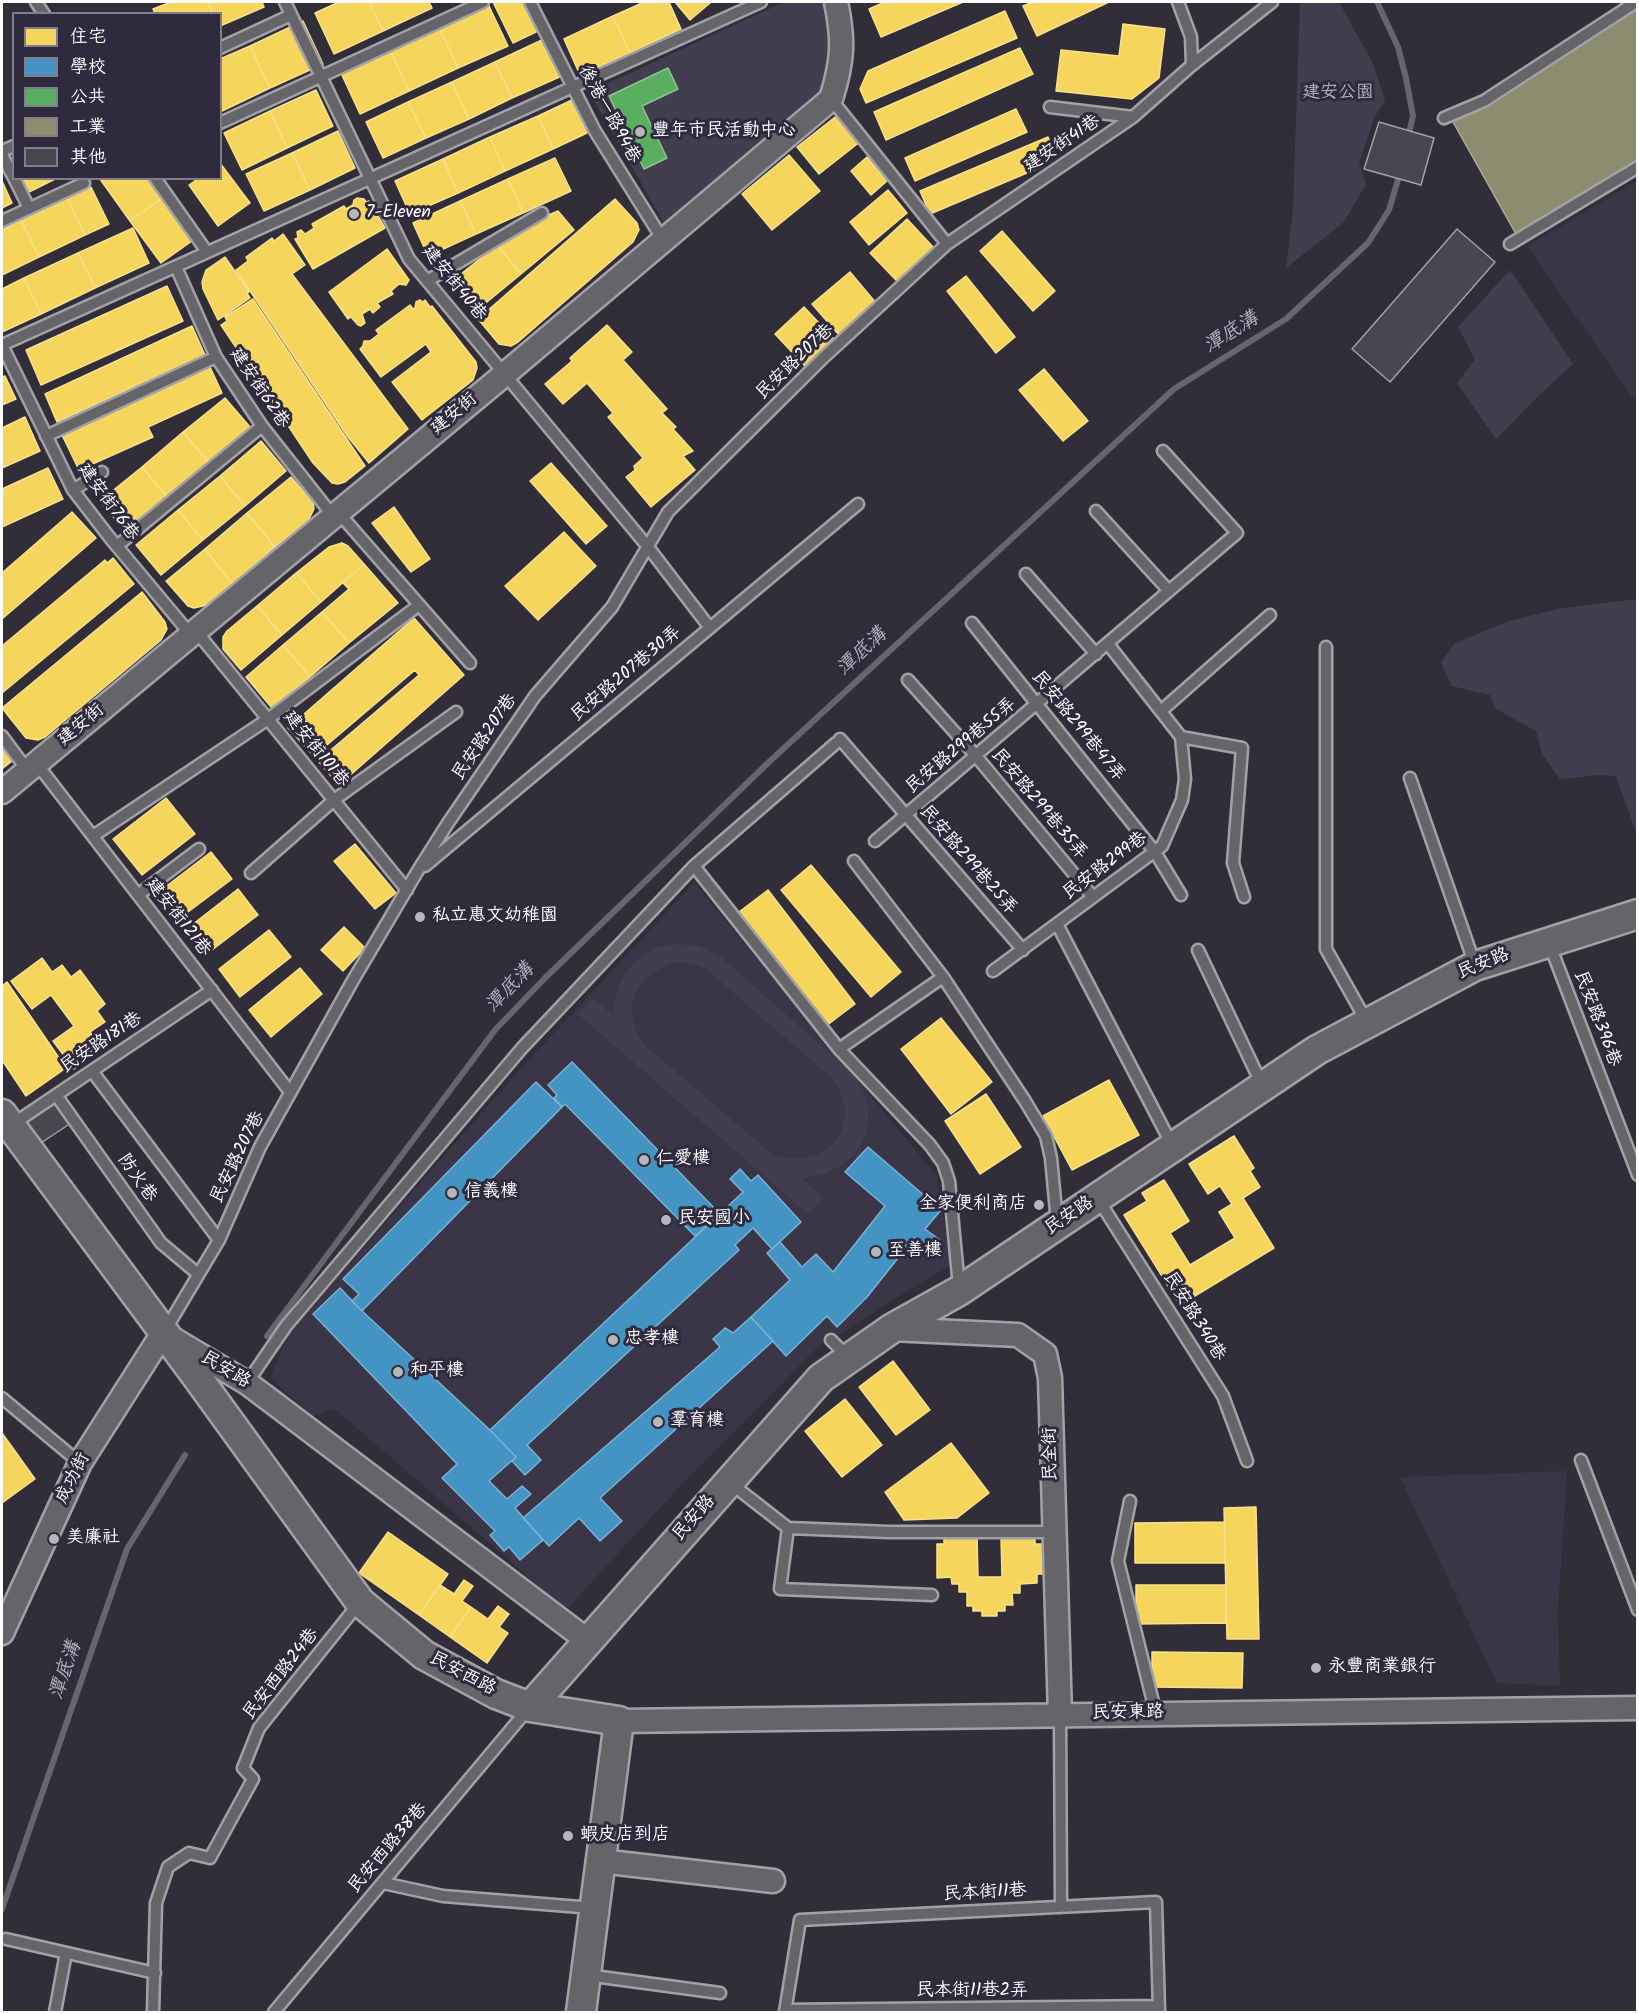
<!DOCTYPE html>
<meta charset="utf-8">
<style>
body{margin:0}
#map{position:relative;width:1639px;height:2014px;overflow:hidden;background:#312e39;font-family:Kalam,"LXGW WenKai TC",sans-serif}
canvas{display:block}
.frame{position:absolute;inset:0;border:3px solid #fff;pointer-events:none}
.legend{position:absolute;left:12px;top:12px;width:210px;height:168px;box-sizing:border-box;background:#2f2a3d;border:2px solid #827f8b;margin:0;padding:8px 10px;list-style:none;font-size:18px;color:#fff}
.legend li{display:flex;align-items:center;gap:12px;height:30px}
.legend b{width:30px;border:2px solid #827f8b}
</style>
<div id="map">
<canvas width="1639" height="2014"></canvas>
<div class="frame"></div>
<ul class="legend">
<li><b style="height:16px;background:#f6d55c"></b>住宅</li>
<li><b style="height:16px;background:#4393c3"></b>學校</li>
<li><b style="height:16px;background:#5aae61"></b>公共</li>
<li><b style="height:16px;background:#8c8c6e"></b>工業</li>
<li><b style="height:16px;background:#48464e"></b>其他</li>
</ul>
</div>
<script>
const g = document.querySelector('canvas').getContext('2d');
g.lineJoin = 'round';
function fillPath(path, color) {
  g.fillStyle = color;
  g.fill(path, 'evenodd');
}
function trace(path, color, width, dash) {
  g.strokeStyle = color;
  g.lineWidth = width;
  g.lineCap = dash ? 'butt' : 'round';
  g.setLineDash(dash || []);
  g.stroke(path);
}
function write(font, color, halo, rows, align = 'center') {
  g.font = font + ' Kalam,"LXGW WenKai TC",sans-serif';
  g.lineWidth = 6;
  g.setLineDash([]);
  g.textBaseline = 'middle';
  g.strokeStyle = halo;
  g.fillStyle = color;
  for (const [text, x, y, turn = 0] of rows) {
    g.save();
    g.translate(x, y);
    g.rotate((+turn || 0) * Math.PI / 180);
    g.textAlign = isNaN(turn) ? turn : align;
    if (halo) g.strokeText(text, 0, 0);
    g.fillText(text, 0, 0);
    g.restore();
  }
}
const built = new Path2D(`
 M1637,181l1,214 -6,2 -105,-151z
 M694,883l243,293 14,89 -47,28 -88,56 -134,135 -116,126 -232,-202 -21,8 -43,-38 20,-47 234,-266z
 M1567,1471l-9,140 2,75 -63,-3 -97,-206z`);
const green = new Path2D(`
 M784,2h45l1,65 -8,23 -158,133 -75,-131z
 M1300,2h39l34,62 12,36 -11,18 -15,45 7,21 -22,38 -58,46 7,-58z
 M1510,270l63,94 -36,33 -41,42 -39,-56 18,-24 -17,-32z
 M1637,599l1,236h-1l-21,-59 -16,-1 -40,4 -18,-25 -6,-23 -40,-22 -6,-14 -38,-9 -11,-23 13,-19 52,-22 52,-13z
 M675,944l24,2 22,11 133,118c4,6 9,13 11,21 14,46 -19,78 -63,82l21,19 -15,17 -230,-200 15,-16 22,19c-4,-27 12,-55 37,-67 6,-4 15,-5 23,-6zM673,963h17l16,6 128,111c5,10 11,19 11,31 0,40 -39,55 -72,44l-127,-109c-27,-34 -14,-69 27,-83z`);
const homes = new Path2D(`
 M171,2h36l6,12h-58l-2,-5z
 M207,2h55l2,5 -44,19v-12h-7z
 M339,2h30l14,29 -49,23 -19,-41z
 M369,2h60l3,6 -49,23z
 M493,2h36l13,27 -29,14z
 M639,2h30l12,27 -51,24 -17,-37 27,-12z
 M675,2h33l2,1 -20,17z
 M885,2h78l-82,35 -12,-28z
 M1033,2h76l-72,34 -14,-30z
 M488,4l20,42 -50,22 -19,-41z
 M1005,11l12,27 -151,65 -6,-14 8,-18z
 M613,16l17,37 -50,22 -16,-36z
 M303,21l20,43 -53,24 -20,-42z
 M1123,24l42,5 -6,49 -27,21 -76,-8 5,-41 58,6z
 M439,27l19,41 -49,23 -19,-41z
 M546,38l18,37 -52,23 -17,-36z
 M250,46l20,42 -50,24v-53z
 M1020,48l13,26 -147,66 -12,-28z
 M390,50l19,41 -49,23 -19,-41z
 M495,62l17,36 -43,21 -17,-37z
 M452,82l17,37 -43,19 -18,-36z
 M316,90l17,36 -46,22 -17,-37z
 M572,100l15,33 -34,16 -15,-33z
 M408,102l18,36 -43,20 -17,-36z
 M1016,109l11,23 -112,49 -10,-23z
 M270,111l17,37 -45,22 -18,-37z
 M839,114l22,27 -42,33 -22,-27z
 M538,116l15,33 -48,22 -15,-34z
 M338,131l17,37 -45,22 -18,-37z
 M490,137l15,34 -47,22 -15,-34z
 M1048,137l6,15 -16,7 3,8 -111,47 -10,-23z
 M292,153l18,37 -46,21 -18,-37z
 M789,155l31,36 -48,39 -30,-36z
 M867,157l20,24 -16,14 -20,-24z
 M555,158l16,33 -48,22 -15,-34z
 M443,159l15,34 -48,21 -15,-33z
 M220,163l30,40 -32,23 -29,-41 10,-7h21z
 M17,178h40l-32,16z
 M157,178l11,16 -38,27 -30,-42z
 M508,179l15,34 -47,21 -16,-33z
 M2,181l10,22 -10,5z
 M91,187l18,37 -24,11 -18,-37z
 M888,190l19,23 -38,32 -19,-23z
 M168,194l31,42 -38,27 -31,-42z
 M67,198l18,37 -46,22 -18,-37z
 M357,198l7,1 2,3 3,-1 16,27 -72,41 -18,-30 3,-1 -1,-6 4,-2 4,4 9,-6 -2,-4 32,-18 2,3 7,-4 1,-5z
 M615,199l22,24 2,7 -6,12 -115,100 -7,4 -12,-2 -21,-25z
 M460,201l16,33 -48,22 -15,-33z
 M558,211l16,19 -53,44 -24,-29 21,-17z
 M907,219l27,29 -37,33 -27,-28z
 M21,220l18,37 -37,18v-45z
 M133,228l16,35 -54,25 -17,-35z
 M1002,231l53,60 -22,20 -53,-60z
 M283,234l22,31 -13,9 116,155 -39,34 -21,-26 -112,-167 12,-9 -2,-4 26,-19 2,3z
 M497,245l24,29 -45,37 -25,-29z
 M387,249l22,31 -3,5 -7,-1 -8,7 2,3 -16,9 3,4 -7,6 -3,-4 -8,5 3,9 -4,3 -3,-1 -7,-8 -3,2 -19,-27z
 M78,253l17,35 -54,26 -17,-36z
 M225,257l24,35 -2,1 3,5 -32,22 -15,-31 -1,-7 4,-12z
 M850,272l26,31 -37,32 -27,-31z
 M966,276l49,61 -19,16 -49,-62z
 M24,278l17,36 -39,18v-43z
 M167,286l16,35 -142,64 -15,-35z
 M253,299l112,167 -20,16 -7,2 -6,-1 -19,-20 -92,-138 6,-4 -2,-4z
 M420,300l3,2 2,-2 5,7 2,-1 44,56 1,6 -4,12 -51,40 -30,-38 39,-30 -5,-8 -45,33 -21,-28 3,-3 1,-5h6l9,-7 -3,-4 34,-25 3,4 2,-1 1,-6z
 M804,307l31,33 -29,27 -31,-33z
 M607,325l25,27 -9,8 44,49 -5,4 14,14 -3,2 20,22 -10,5 12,14 -44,37 -25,-30 9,-7 -1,-4 9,-8 -35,-41 5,-4 -26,-30 -24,21 -18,-20 27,-23 -2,-3z
 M192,326l13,29 -148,67 -12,-28z
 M210,367l12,26 -74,34 5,10 -74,33 -17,-35z
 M1044,369l44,52 -25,20 -44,-51z
 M5,376l11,23 -14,6v-28z
 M225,398l25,29 -42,35 -25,-30z
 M25,417l15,34 -38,17v-40z
 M183,432l25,30 -41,35 -25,-30z
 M261,441l25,30 -41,35 -25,-30z
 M551,463l56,63 -21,18 -56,-63z
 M142,467l25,30 -42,34 -25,-30z
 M48,468l15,31 -61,28v-38z
 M220,476l25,30 -42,34 -25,-30z
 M291,477l22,25 1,7 -6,12 -33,26 -28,-34z
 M394,507l36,52 -19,13 -39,-49z
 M178,510l25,30 -42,35 -25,-30z
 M72,512l24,26 -94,81v-46z
 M247,513l28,34 -43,37 -27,-35z
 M564,532l32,34 -58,54 -33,-34z
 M342,543l6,3 16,18 -43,38 -25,-29 33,-26z
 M205,549l27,35 -25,21 -13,3 -6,-2 -22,-25z
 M113,558l21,26 -132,109v-47l103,-86 2,3z
 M364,564l34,39 -49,40 -27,-31 27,-23 -6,-6z
 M296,573l25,29 -39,33 -25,-29z
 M142,592l23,30 2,7 -6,11 -116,97 -7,3 -12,-2 -24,-30z
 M257,606l25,29 -41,35 -18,-21v-12l4,-6z
 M322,612l27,31 -39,34 -27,-32z
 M414,618l50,57 -125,110 -21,-24 101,-86 -4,-5 -101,86 -26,-28z
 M283,645l27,32 -38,31 -26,-31z
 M2,748l10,13 -10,8z
 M166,798l29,36 -53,41 -29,-36z
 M355,844l41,49 -21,16 -41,-48z
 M211,852l21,27 -52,39 -20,-27z
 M811,865l90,107 -30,25 -90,-107z
 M238,889l20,26 -50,38 -20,-25z
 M768,890l87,114 -29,22 -87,-114z
 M344,927l21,21 -22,23 -22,-21z
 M269,930l22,27 -51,40 -21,-28z
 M42,958l10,14 10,-7 9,12 9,-7 25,34 -8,7 8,11 -15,10 12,16 -28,21 -21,-28 21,-15 -23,-31 -19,14 -21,-28z
 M300,968l22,26 -51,43 -22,-27z
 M7,982l59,86 -40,28 -24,-36v-74z
 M941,1018l51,64 -41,32 -50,-65z
 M1109,1080l30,55 -67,35 -29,-54z
 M986,1094l35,53 -41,27 -35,-53z
 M1234,1136l20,32 -4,3 10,16 -17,11 31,50 -94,57 -56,-90 23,-14 -5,-8 22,-13 25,41 -19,12 20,32 45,-27 -16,-26 13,-8 -12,-18 -12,8 -19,-30z
 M893,1361l37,49 -34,25 -37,-48z
 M845,1399l37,46 -40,32 -37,-46z
 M2,1433l33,46 -33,24z
 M951,1443l38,50 -32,25 -53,2 -19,-28z
 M1256,1507l3,132h-32l-3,-131z
 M1225,1522v41h-90v-40z
 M388,1532l60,42 -29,41 -60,-42z
 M977,1536l1,41h24l-1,-41h34v8h11l1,30h-10v9l-17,1v9h-8l1,12h-8v6h-8v5h-15v-5h-9v-5h-6v-14h-8v-8h-7l-1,-7 -14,1v-34h7v-7z
 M464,1580l9,6 -11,15 9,6 -21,30 -31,-22 21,-30 14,9z
 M1136,1585h90v38l-90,1z
 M498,1606l11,8 -10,13 9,6 -21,30 -37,-26 21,-30 17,12z
 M1152,1652l91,1 -1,35 -90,-1z`);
const schools = new Path2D(`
 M572,1062l148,152 -25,22 -130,-132 -3,3 -8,-9 3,-3 -9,-10z
 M536,1082l26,25 -200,204 -10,-10 7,-7 -16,-15z
 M868,1147l73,63 -16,19 15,11 -8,11 -18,-13 -47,59 -30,30 -10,-11 -41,40 -35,-39 39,-37 -23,-27 13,-11 22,25 14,-13 17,18 52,-66 -40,-34z
 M740,1169l11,12 7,-6 43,47 -29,27 -19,-21 -18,17 4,5 -212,195 14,15 -16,15 -13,-14 4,-4 -26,-27 253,-238 -13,-13z
 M340,1288l22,23 128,119 26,27 -27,24 18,18 15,-13 9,8 -16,14 28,32 -23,20 -11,-13 -5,4 -14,-16 5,-4 -53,-53 15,-14 -144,-150z
 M751,1317l22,24 -173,157 22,23 -22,20 -21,-23 -30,28 -26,-28 197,-171 -7,-8 12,-11 8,5z`);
const public = new Path2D(`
 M668,68l10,21 -36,17 25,52 -23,11 -35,-73z`);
const industry = new Path2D(`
 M1638,8v152l-122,74 -63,-112z`);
const stream = new Path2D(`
 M1377,2l21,45 8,31 7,38 -5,21
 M267,1336l228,-306 50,-52 225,-217 404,-372 112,-70 82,-76 21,-33 11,-37
 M2,1909l125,-360 58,-94`);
const building = new Path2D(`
 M1379,122l55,16 -13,47 -57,-16z
 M1457,229l38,33 -105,120 -38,-33z
 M56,1101l15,22 -36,24 -14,-20z`);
const service = new Path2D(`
 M36,2l8,12
 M285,2l124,257 239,288 62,81
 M530,2l65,129 68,109
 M1178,2l13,35 1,28
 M220,48l71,-33
 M831,99l116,145
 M1050,107l83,10
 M1444,118l40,-17 152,-99
 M220,123l263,-121
 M2,151l12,-5
 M2,155l12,23
 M14,178l15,30
 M155,178l52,74
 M2,221l82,-38
 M1510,244l128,-77
 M176,267l40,90 46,69 71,90
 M427,281l115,-68
 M2,345l759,-343
 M2,345l71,145 37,48 81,97
 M46,436l170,-79
 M73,490l29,-18
 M1096,511l73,80
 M338,512l132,151
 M117,546l145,-120
 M1026,574l70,80
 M972,623l183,229 26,43
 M196,631l211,259
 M1326,647v302l41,73
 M908,680l68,76 117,141
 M1161,711l109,-96
 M2,736l26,35
 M1181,737l61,11 -9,115 11,34
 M840,739l183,211
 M37,764l253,328
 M1410,778l65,187
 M93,836l175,-117 151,-114
 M875,841l362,-308 -74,-82
 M854,861l89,116 82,124 21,35 5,22 6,64
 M425,866l433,-362
 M694,866l145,183 91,96 13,18 6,18 10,106
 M251,873l83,-73 122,-88
 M138,895l61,-46
 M1057,924l115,221
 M1549,943l89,232
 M1198,950l65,137
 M993,971l169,-125 20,-46 3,-21 -4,-42 -73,-93
 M839,1049l104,-72
 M92,1071l127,169
 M56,1095l105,148 37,31
 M10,1126l202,-136
 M1098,1199l125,197 24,65
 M166,1329l53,-89 41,-93 92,-165 65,-110 31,-49 87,-127 77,-89 56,-95 156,-155 123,-113 186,-127 59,-52 80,-63
 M831,1340l18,18
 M247,1383l39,-57 236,-278 172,-182 142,-123
 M2,1398l78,65
 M1581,1460l57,150
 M729,1482l59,46 101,4h165
 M1130,1501l-12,60 38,153
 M788,1528l-8,61 152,6
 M1060,1715l1,192
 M383,1883l60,13 150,12
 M6,1939l149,34
 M586,1975l134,18
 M785,2010l374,-4
 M55,2012l11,-59
 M153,2012l3,-109 12,-36 21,-14 21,5 43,-79 -10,-11 16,-40 101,-126
 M274,2012l254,-303
 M785,2012l15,-92 356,-18 3,110`);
const minor = new Path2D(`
 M2,792l503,-418 326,-275c12,-38 13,-59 5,-97
 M891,1329l127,6 27,19 5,24 10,337
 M2,1633l78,-170 83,-130 84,50 24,18 317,240
 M619,1721l1019,-13
 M600,1861l173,20`);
const tertiary = new Path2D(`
 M2,1114l195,263 163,225 64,53 72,39 34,13 89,14 -38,291
 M530,1707l291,-329 70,-49 68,-38 358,-241 158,-84 163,-52`);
const markers = [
 [640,132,6,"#b7b6ba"],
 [354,214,6,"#b7b6ba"],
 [420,917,6,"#b7b6ba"],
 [644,1160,6,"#b7b6ba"],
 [452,1193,6,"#b7b6ba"],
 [1039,1205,6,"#b7b6ba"],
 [666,1220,6,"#b7b6ba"],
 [876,1252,6,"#b7b6ba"],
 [613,1340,6,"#b7b6ba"],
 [398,1372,6,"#b7b6ba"],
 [658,1422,6,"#b7b6ba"],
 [54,1539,6,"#b7b6ba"],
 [1316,1668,6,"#b7b6ba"],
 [568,1836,6,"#b7b6ba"]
];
const parkNames = [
 ["建安公園",1338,94]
];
const streetNames = [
 ["後港一路94巷",608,115,61],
 ["建安街41巷",1063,145,-34],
 ["建安街40巷",453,284,51],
 ["民安路207巷",796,363,-44],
 ["建安街62巷",258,389,56],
 ["建安街",455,415,-40],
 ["建安街76巷",107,503,54],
 ["民安路207巷30弄",627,675,-40],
 ["建安街",82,726,-40],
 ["民安路299巷47弄",1077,727,51],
 ["民安路207巷",486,738,-56],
 ["民安路299巷55弄",962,747,-40],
 ["建安街101巷",315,750,51],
 ["民安路299巷35弄",1038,805,50],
 ["民安路299巷25弄",967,861,49],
 ["民安路299巷",1106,867,-37],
 ["建安街121巷",177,918,52],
 ["民安路",1484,965,-22],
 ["民安路396巷",1596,1019,69],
 ["民安路181巷",102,1044,-34],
 ["民安路207巷",239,1158,-64],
 ["防火巷",136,1179,55],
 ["民安路",1070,1217,-34],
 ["民安路340巷",1193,1317,58],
 ["民安路",225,1371,31],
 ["民全街",1052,1454,-91],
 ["成功街",74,1479,-63],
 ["民安路",695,1519,-49],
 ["民安西路24巷",282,1675,-52],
 ["民安西路",462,1675,28],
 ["民安東路",1128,1714,-1],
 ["民安西路38巷",389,1849,-50],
 ["民本街11巷",985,1894,-3],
 ["民本街11巷2弄",972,1992]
];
const poiNames = [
 ["豐年市民活動中心",652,132],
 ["7-Eleven",366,214],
 ["私立惠文幼稚園",432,917],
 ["仁愛樓",656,1160],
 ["信義樓",464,1193],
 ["全家便利商店",1027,1205,"right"],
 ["民安國小",678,1220],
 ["至善樓",888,1252],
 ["忠孝樓",625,1340],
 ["和平樓",410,1372],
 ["羣育樓",670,1422],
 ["美廉社",66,1539],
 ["永豐商業銀行",1328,1668],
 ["蝦皮店到店",580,1836]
];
const waterNames = [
 ["潭底溝",1232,334,-32],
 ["潭底溝",863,653,-43],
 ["潭底溝",511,989,-46],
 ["潭底溝",67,1671,-71]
];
fillPath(built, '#3b3647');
fillPath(green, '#433e4f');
fillPath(homes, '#f6d55c');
trace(homes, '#f9e28d', 1.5);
fillPath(schools, '#4393c3');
trace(schools, '#7bb3d5', 1.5);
fillPath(public, '#5aae61');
trace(public, '#8cc690', 1.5);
fillPath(industry, '#8c8c6e');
trace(industry, '#aeae9a', 1.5);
trace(stream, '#686571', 6);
fillPath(building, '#48464e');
trace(building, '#a2a1a6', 1.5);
trace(service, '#a2a1a6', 15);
trace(minor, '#a2a1a6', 27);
trace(tertiary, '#a2a1a6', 33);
trace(service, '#656469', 10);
trace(minor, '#656469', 22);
trace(tertiary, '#656469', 28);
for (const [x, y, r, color] of markers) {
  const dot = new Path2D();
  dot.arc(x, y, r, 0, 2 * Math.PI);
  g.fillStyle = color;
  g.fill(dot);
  trace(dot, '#2f2a3d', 2);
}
write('18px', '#b5b3ba', '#2f2a3d', parkNames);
write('18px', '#fff', '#2f2a3d', streetNames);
write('18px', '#fff', '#2f2a3d', poiNames, 'left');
write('italic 20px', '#b6b4bb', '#2f2a3d', waterNames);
</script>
